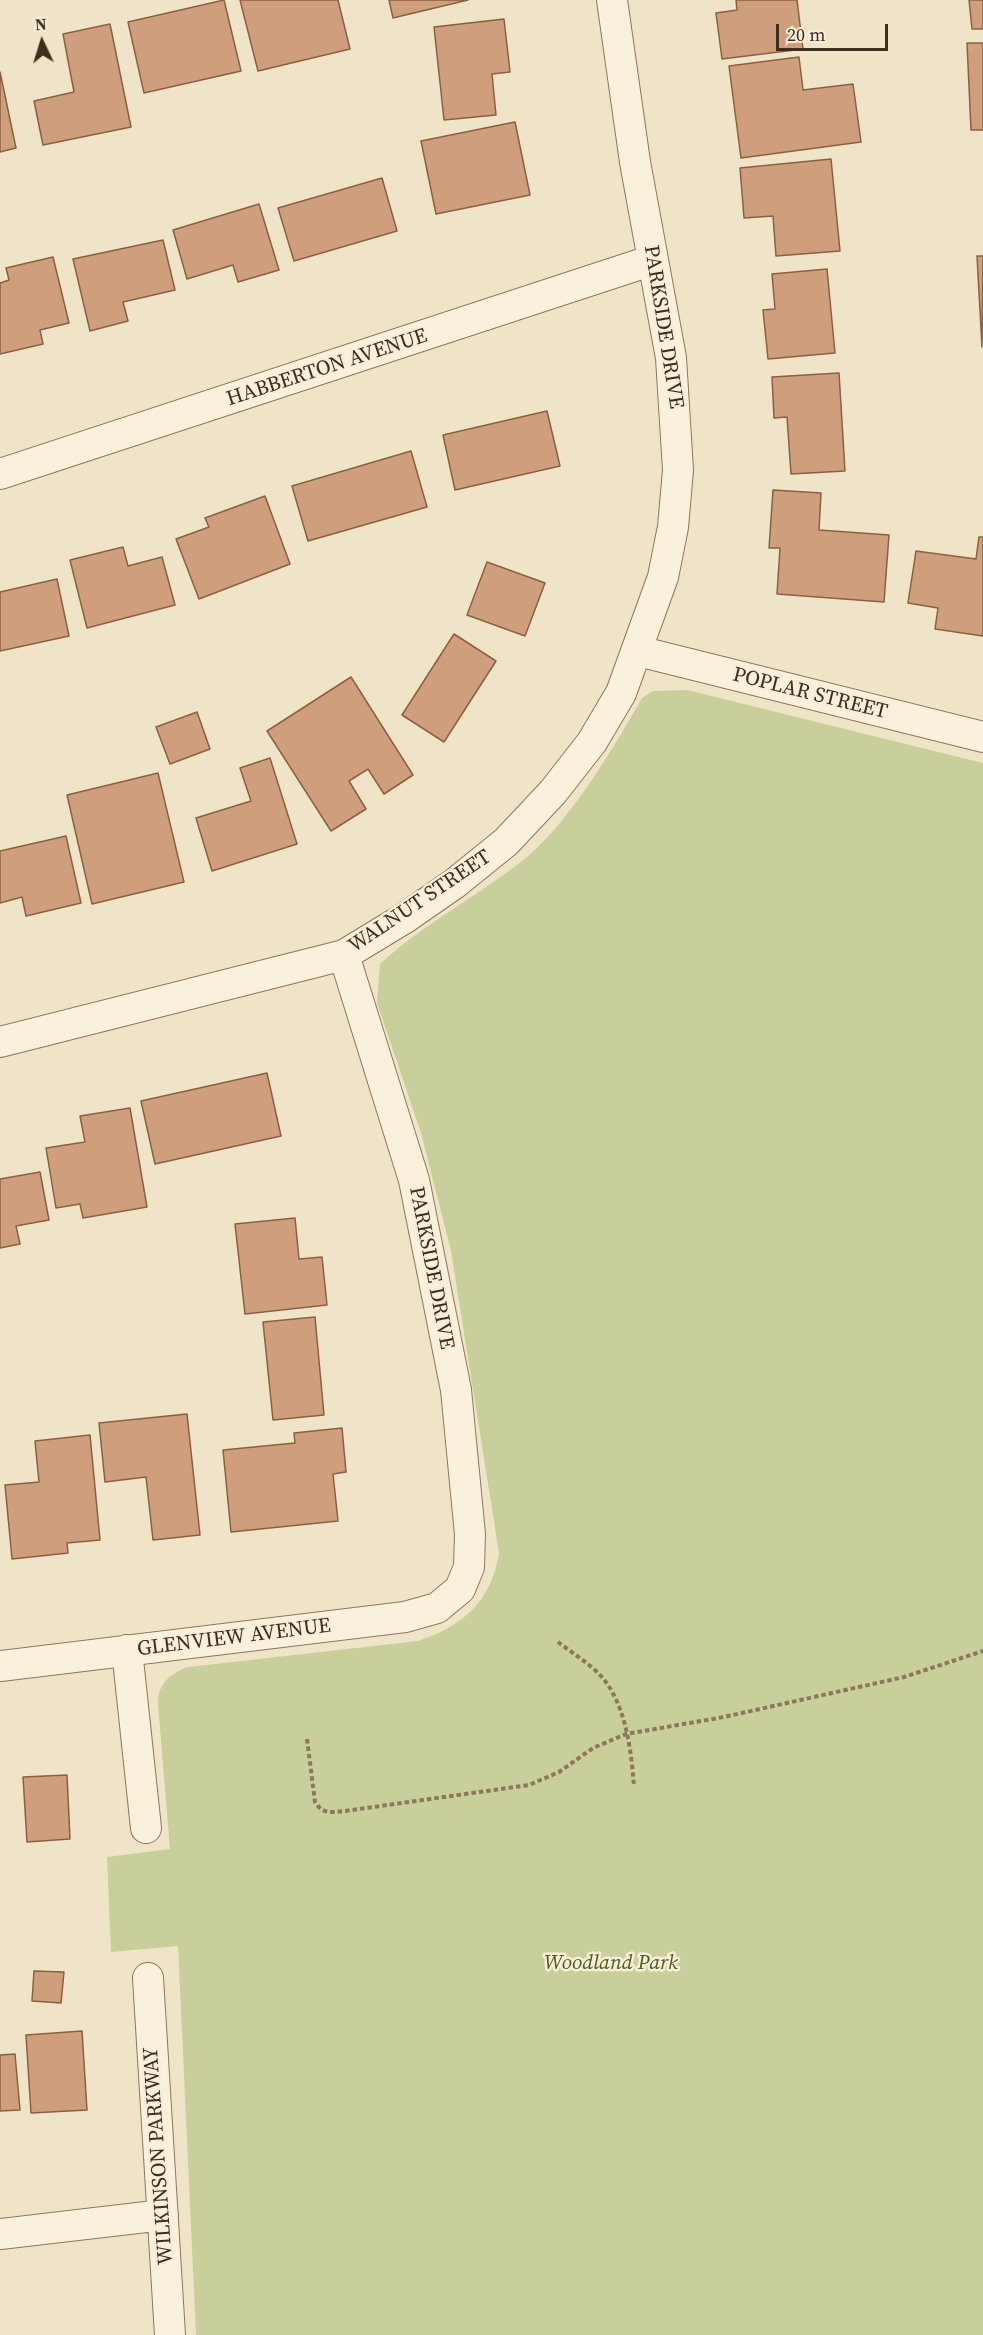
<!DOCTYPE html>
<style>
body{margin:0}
#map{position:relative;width:983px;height:2335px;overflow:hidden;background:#f0e4c8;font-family:"Source Serif 4",serif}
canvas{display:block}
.north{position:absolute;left:12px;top:12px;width:60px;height:60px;-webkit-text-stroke:4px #f7eed8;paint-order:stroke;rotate:356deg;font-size:16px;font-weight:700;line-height:24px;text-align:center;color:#3d2e20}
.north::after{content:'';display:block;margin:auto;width:21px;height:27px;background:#3d2e20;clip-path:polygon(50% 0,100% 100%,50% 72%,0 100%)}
.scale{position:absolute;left:776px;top:24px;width:112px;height:27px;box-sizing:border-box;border:3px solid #3d2e20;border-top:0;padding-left:8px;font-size:18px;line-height:21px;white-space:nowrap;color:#3d2e20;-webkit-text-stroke:4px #f7eed8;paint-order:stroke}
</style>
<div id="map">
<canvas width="983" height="2335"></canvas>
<div class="north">N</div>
<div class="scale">20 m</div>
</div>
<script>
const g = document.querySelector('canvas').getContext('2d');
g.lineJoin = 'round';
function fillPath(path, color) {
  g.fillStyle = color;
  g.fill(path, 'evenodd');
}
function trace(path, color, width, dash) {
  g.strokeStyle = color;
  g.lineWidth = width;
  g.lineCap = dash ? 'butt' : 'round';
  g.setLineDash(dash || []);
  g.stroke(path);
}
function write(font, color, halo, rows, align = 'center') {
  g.font = font + ' "Source Serif 4",serif';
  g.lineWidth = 5;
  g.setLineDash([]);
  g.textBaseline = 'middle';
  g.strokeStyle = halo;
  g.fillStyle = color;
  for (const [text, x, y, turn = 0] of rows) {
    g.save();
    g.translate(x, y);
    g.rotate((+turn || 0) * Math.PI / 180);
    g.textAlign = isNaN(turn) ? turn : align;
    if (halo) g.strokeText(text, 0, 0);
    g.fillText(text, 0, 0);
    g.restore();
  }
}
const green = new Path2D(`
 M687,690l296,73v1572h-787l-18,-389 -67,6 -4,-95 63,-8 -12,-145c0,-20 11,-30 30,-37l230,-26c45,-15 73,-39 81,-88l-48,-302 -30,-118 -44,-130 3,-39c44,-41 100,-69 147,-107 43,-36 87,-110 115,-159l11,-7z`);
const building = new Path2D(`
 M224,0l17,71 -97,22 -16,-71z
 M240,0h98l12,49 -92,22z
 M389,0h79l-75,18z
 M736,0h61l6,49 -81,10 -6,-46 21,-3z
 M969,0h14v29h-11z
 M504,19l6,53 -18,2 4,41 -52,5 -10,-93z
 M110,24l21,103 -88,18 -9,-44 40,-9 -11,-58z
 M967,43h16v87h-12z
 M799,57l4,33 50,-6 8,58 -120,16 -12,-92z
 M0,72l16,76 -16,4z
 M515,122l15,73 -94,19 -15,-73z
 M831,159l9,92 -64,5 -3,-40 -29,2 -4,-50z
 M382,178l15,53 -103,30 -16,-53z
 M259,204l20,66 -41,12 -5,-17 -46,14 -14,-49z
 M163,240l12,50 -52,12 5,19 -38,10 -17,-72z
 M977,256h6l-1,91z
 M53,257l16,66 -29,7 3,14 -43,10v-71l9,-3 -3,-12z
 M827,269l8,84 -67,6 -5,-49 12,-1 -3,-35z
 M839,373l6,98 -54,3 -4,-57 -13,1 -2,-41z
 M547,411l13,55 -105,24 -12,-55z
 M411,451l16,56 -119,34 -16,-55z
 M773,490l48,3 -2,37 70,5 -5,67 -107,-8 3,-46h-11z
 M265,496l25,68 -91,35 -23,-60 33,-12 -4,-9z
 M979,537h4v99l-48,-7 3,-21 -30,-5 8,-52 60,8z
 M123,547l5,19 34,-9 13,48 -88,23 -17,-68z
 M487,562l58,21 -20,53 -58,-21z
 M57,579l12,57 -69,15v-59z
 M454,634l42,27 -52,81 -42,-27z
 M351,677l62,98 -29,19 -16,-25 -19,12 17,28 -35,22 -64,-100z
 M197,712l13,37 -40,15 -14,-37z
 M270,758l27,86 -85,27 -16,-53 55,-17 -11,-33z
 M158,773l26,109 -92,22 -25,-109z
 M66,836l15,67 -55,13 -4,-19 -22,6v-52z
 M267,1073l14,63 -126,28 -14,-63z
 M130,1108l17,99 -64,11 -3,-14 -24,4 -10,-60 39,-6 -5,-26z
 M40,1172l9,48 -33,6 4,18 -20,4v-69z
 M295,1218l4,41 23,-2 5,48 -82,9 -10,-90z
 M315,1317l9,98 -51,5 -10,-98z
 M187,1414l13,121 -47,5 -7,-63 -41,5 -6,-59z
 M342,1428l4,44 -13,2 5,47 -107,11 -8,-82 72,-7 -1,-10z
 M90,1435l10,105 -33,3 1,10 -56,6 -7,-74 34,-3 -4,-41z
 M67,1775l3,64 -43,3 -4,-65z
 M34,1971l30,1 -3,31 -29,-2z
 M82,2031l5,79 -56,3 -5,-78z
 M15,2054l5,56 -20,1v-56z`);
const path = new Path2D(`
 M558,1642c14,11 31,21 43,34 25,28 30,74 33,110
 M307,1739l8,63c8,13 17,10 30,9l184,-26 30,-13 34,-24 33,-14 98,-17 180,-40 79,-26`);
const minor = new Path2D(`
 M0,474l653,-214
 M638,651l345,86
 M0,1042l344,-87 61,-37 49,-34 52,-42 47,-50 39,-50 29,-49 42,-116 10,-50 5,-57 -7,-112 -36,-196 -23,-162
 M127,1650l19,178
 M0,1666l405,-49 32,-9 23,-19 9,-22 1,-33 -14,-144 -42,-210 -70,-225
 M148,1978l22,357
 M0,2234l163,-19`);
const streetNames = [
 ["PARKSIDE DRIVE",663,327,81],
 ["HABBERTON AVENUE",327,368,-18],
 ["POPLAR STREET",810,694,14],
 ["WALNUT STREET",420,902,-34],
 ["PARKSIDE DRIVE",431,1268,79],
 ["GLENVIEW AVENUE",234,1638,-7],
 ["WILKINSON PARKWAY",159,2156,-94]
];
const parkNames = [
 ["Woodland Park",611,1964]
];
fillPath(green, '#c9cf9b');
fillPath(building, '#cf9f7d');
trace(building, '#8d5f41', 1.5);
trace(minor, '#8d765c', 32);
trace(path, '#8d765c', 4, [4.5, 3]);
trace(minor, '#faf1dc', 30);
write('21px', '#3d2e20', '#f7eed8', streetNames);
write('italic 21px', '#4d5a26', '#f7eed8', parkNames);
</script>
